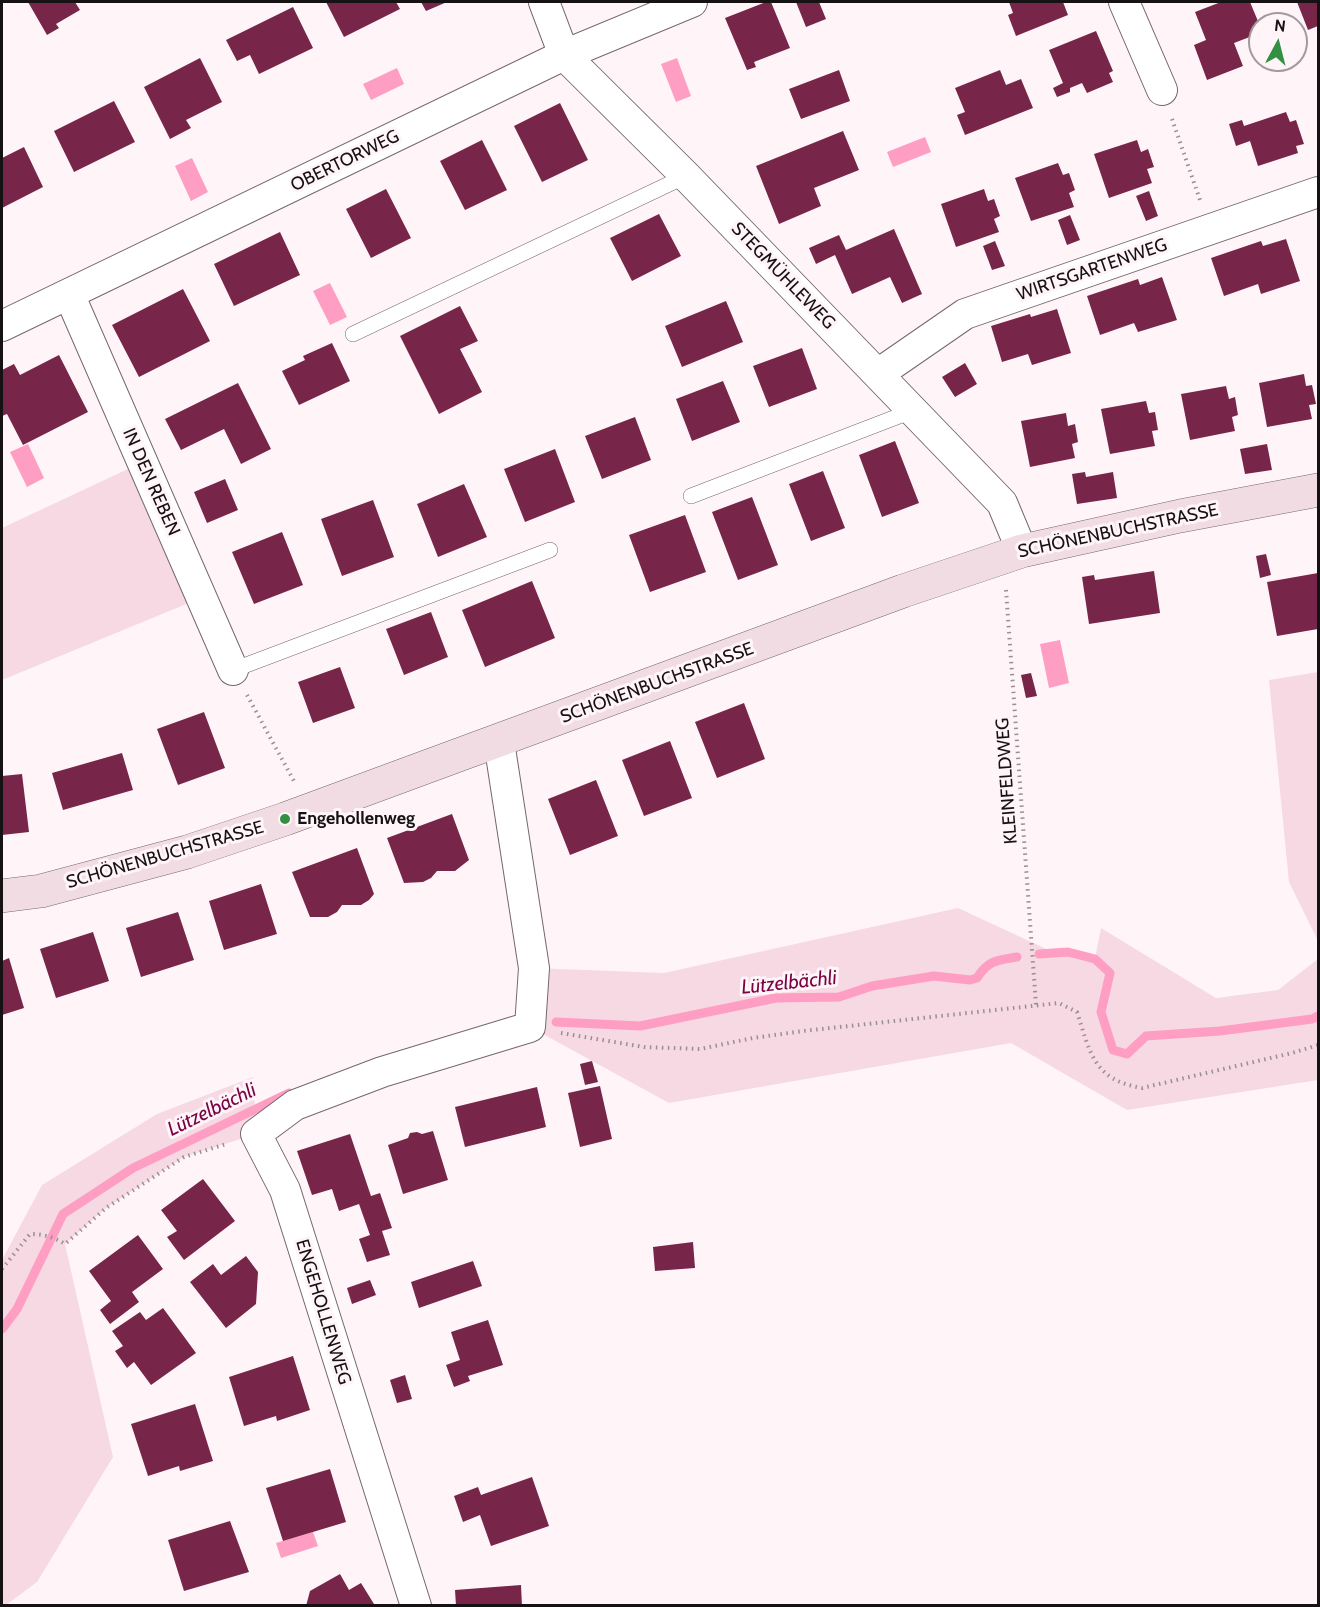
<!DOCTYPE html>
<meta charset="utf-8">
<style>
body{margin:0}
#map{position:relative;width:1320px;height:1607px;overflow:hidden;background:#fff5f8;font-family:Cabin,sans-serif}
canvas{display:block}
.frame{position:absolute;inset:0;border:3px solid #161113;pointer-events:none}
.north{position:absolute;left:1248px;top:12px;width:60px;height:60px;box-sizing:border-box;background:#fff5f8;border:2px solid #a29a9c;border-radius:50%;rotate:7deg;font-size:16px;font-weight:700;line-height:24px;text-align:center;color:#161113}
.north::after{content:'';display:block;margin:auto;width:21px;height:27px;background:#339042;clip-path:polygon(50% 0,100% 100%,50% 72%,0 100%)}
</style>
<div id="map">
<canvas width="1320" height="1607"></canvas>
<div class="frame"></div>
<div class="north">N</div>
</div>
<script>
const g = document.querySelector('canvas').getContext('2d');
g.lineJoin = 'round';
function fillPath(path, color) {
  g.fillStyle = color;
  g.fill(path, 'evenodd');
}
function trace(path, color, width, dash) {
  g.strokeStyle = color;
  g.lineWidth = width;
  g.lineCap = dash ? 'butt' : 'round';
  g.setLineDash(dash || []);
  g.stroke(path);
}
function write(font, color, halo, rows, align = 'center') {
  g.font = font + ' Cabin,sans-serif';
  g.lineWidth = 6;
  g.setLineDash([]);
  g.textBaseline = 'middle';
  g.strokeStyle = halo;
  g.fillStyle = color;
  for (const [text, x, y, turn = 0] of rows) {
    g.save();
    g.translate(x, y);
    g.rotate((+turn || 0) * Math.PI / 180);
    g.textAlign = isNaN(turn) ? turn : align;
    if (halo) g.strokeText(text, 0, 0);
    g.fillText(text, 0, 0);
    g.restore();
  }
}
const green = new Path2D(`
 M130,468l66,132 -194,80v-152z
 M1318,672v269l-29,-59 -20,-202z
 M958,908l97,45 40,5 6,-30 115,70 62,-8 40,-31v121l-191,30 -116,-67 -342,60 -139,-76 4,-59 130,5z
 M253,1077l3,57 -72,23 -78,51 -41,36 48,213 -76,125 -31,23 -4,1v-346l40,-75 115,-71z`);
const water = new Path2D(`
 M677,58l14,38 -15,6 -15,-38z
 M397,68l7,16 -33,16 -8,-16z
 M925,137l6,15 -38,15 -6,-15z
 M192,158l16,34 -17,9 -16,-35z
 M330,283l17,34 -17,8 -17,-34z
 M28,444l16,34 -17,9 -17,-35z
 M1060,640l9,43 -20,5 -9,-44z
 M313,1532l5,14 -37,12 -5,-15z`);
const stream = new Path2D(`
 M1039,954l29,-2 27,7 15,14 -9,39 12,38 14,4 19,-18 74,-5 92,-12 6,-3
 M556,1022l84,4 136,-28 63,-1 33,-11 62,-10 36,4 7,-2c11,-18 21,-18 40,-21
 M2,1329l15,-20 46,-95 70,-46 156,-75`);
const building = new Path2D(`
 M28,2h47l5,8 -24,14 3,4 -12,7z
 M326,2h70l4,7 -56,28z
 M421,2h26l-21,9z
 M766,2h5l19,46 -36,14 2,5 -9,3 -22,-52z
 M796,2h23l7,17 -20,8z
 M1009,2h54l5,13 -52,21 -8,-21 5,-2z
 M1221,2h29l10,24v7l-26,10 9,23 -36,14 -13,-35 12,-5 -11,-28z
 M1297,2h21v24l-10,4z
 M293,7l20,41 -54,26 -9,-19 -13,6 -11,-21z
 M1096,31l17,40 -4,2 4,9 -26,11 -5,-10 -12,5v4l-13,5 -4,-9 10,-5 -14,-33z
 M200,58l22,44 -36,18 5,8 -21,11 -26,-52z
 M839,70l11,31 -49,18 -12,-30z
 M1000,70l6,15 15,-6 12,29 -68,27 -8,-20 8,-3 -10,-24z
 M114,101l21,41 -61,30 -20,-41z
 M560,103l28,57 -46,22 -28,-56z
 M1286,112l4,10 6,-2 8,24 -8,2 2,7 -40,13 -8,-25 -14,5 -7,-22 13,-4 2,6z
 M843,131l16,39 -45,18 7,18 -42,18 -23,-58z
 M482,140l25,50 -42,20 -25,-49z
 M1137,140l4,12 7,-3 6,18 -7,2 5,14 -43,15 -15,-44z
 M24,147l19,40 -41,21v-50z
 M1058,163l5,12 6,-2 6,17 -6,3 5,14 -43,14 -16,-43z
 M386,189l25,49 -40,20 -25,-49z
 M984,189l4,12 6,-2 6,17 -6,3 5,13 -43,15 -15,-43z
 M1149,191l9,25 -12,5 -10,-25z
 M659,214l22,42 -49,25 -22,-43z
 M1070,215l10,25 -13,5 -9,-25z
 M894,229l28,65 -20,9 -12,-26 -38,17 -17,-39 -19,9 -7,-16 30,-13 7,15z
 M280,232l20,43 -66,31 -20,-42z
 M1286,239l14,42 -39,13 -3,-10 -34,12 -13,-38 50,-17 2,5z
 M995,241l10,25 -13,4 -9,-24z
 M1162,277l15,43 -39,12 -4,-9 -34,12 -13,-39 51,-17 2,6z
 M183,289l27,52 -71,36 -27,-52z
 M726,301l17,41 -61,25 -17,-41z
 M460,306l18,35 -18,8 22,43 -43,22 -39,-78z
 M1057,309l14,44 -39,12 -4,-11 -26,8 -11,-36 39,-12 1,3z
 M332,343l18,38 -51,24 -17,-34 23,-11 -2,-4z
 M802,348l15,41 -48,18 -16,-41z
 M59,355l29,57 -65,33 -16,-31 -5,2v-46l12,-6 6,11z
 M965,363l12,21 -22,13 -13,-20z
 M1304,374l2,12 6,-1 4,19 -7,1 3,14 -45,8 -8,-44z
 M723,381l17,41 -48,19 -16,-42z
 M238,383l33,66 -30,15 -17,-35 -43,21 -16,-31z
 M1226,386l3,13 6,-2 3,18 -6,2 3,14 -45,9 -9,-46z
 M1146,401l3,12 6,-1 3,18 -6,1 3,15 -45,8 -9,-45z
 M1066,413l2,13 7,-2 3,18 -6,2 3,14 -45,9 -9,-46z
 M635,417l16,43 -49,19 -17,-43z
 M895,441l24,62 -37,14 -23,-62z
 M1267,444l5,26 -27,4 -5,-25z
 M555,449l20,53 -50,20 -21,-53z
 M823,471l22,57 -34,13 -22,-57z
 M1085,472l1,5 27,-5 4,26 -40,6 -5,-30z
 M225,479l13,31 -31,13 -13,-31z
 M464,484l23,53 -49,20 -21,-53z
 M752,497l26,68 -40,15 -26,-68z
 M373,500l21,57 -52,19 -21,-57z
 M685,515l21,57 -56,20 -21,-57z
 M282,532l21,53 -49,19 -22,-52z
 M1266,554l5,21 -11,3 -4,-22z
 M1154,571l6,42 -71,11 -7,-47 12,-2 1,5z
 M1318,573v56l-41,7 -10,-54z
 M532,581l23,57 -70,29 -23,-57z
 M431,612l17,45 -44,18 -18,-46z
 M340,667l15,41 -42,15 -15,-41z
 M1031,673l6,23 -11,2 -5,-23z
 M744,703l21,56 -48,19 -22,-56z
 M204,712l21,56 -47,17 -21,-56z
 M670,741l22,57 -48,18 -22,-56z
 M122,753l11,37 -70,20 -11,-37z
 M22,774l7,58 -27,3v-59z
 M596,780l22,56 -48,19 -22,-56z
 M452,814l17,46 -14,11h-18l-6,7 -8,4 -19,1 -17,-45z
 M357,848l17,46 -5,6 -8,5h-19l-5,7 -9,5h-18l-18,-45z
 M261,884l16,50 -53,16 -15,-49z
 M178,912l16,48 -53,17 -15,-49z
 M93,932l16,49 -53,17 -16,-49z
 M9,958l15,50 -22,7v-54z
 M592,1061l6,21 -13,3 -5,-21z
 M600,1086l12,53 -32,8 -12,-54z
 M537,1087l9,40 -81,20 -10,-40z
 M433,1131l15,49 -45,14 -15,-49 20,-7 2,-5 7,-1 5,2z
 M350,1134l21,62 9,-3 12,35 -10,3 8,24 -23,7 -8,-23 11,-4 -11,-31 -20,7 -7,-22 -20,6 -15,-44z
 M203,1179l32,42 -51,39 -17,-23 10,-6 -16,-21z
 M138,1235l25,34 -31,23 7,10 -29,22 -10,-14 11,-9 -22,-30z
 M693,1242l2,26 -40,3 -2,-24z
 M246,1256l12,16 -2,32 -30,24 -36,-46 23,-18 8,11z
 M473,1261l9,25 -63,22 -8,-26z
 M370,1280l6,15 -24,9 -5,-16z
 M163,1308l33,45 -45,32 -17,-23 -7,6 -12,-17 8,-5 -11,-15 28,-19 6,8z
 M488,1320l15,45 -35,11 2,5 -16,6 -8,-22 14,-5 -9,-28z
 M293,1356l17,54 -33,11 -1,-5 -32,10 -15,-49z
 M405,1375l7,24 -15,4 -7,-23z
 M195,1404l18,57 -33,10 -1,-5 -31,10 -17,-52z
 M330,1469l16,53 -63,19 -17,-53z
 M532,1477l17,49 -58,20 -11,-31 -17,7 -9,-26 24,-9 3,8z
 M230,1521l19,51 -65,19 -16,-51z
 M340,1574l9,16 12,-7 13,21 -68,2 4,-15z
 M521,1585l1,21h-66l-1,-16z`);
const path = new Path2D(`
 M1172,119l28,81
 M1006,590l30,415
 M247,695l48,88
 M561,1033l83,14 56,2 53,-11 50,-7 256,-28 18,9c13,40 16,68 65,76l150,-35 26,-8
 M2,1269l28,-35c13,0 24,3 35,10l41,-36 78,-51 42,-13`);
const lane = new Path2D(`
 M353,334l333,-158
 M691,496l221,-85
 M233,670l317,-120`);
const street = new Path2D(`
 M544,2l20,53 122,121 316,327 20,48
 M1124,2l38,88
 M69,294l164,376
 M2,326l562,-271 128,-53
 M878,374l87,-60 353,-122
 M416,1606l-131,-416 -29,-56 39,-29 87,-33 148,-45 4,-59 -35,-226`);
const secondary = new Path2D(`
 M2,896l39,-5 146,-39 98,-33 618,-228 119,-40 158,-35 138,-26`);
const markers = [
 [285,819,6,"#339042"]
];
const streetNames = [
 ["OBERTORWEG",345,161,-26],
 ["WIRTSGARTENWEG",1092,270,-19],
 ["STEGMÜHLEWEG",783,276,46],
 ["IN DEN REBEN",151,482,66],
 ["SCHÖNENBUCHSTRASSE",1118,531,-12],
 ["SCHÖNENBUCHSTRASSE",657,683,-20],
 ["KLEINFELDWEG",1007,781,-94],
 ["SCHÖNENBUCHSTRASSE",165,855,-16],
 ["ENGEHOLLENWEG",323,1312,73]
];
const poiNames = [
 ["Engehollenweg",297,819]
];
const waterNames = [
 ["Lützelbächli",789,983,-6],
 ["Lützelbächli",212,1110,-26]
];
fillPath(green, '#f6d9e3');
fillPath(water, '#fe9ec2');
trace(stream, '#fe9ec2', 9);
fillPath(building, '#78254a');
trace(lane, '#75686c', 16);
trace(street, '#75686c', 32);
trace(secondary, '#75686c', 34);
trace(path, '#989093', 4, [1.5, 4.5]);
trace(lane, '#fff', 15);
trace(street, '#fff', 30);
trace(secondary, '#f2dce4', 33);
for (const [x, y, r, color] of markers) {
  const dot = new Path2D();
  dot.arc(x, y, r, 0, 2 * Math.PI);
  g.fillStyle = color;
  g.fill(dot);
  trace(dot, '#fff5f8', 2);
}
write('18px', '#161113', '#fff5f8', streetNames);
write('bold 18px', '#161113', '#fff5f8', poiNames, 'left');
write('italic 20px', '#780243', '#fff5f8', waterNames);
</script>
